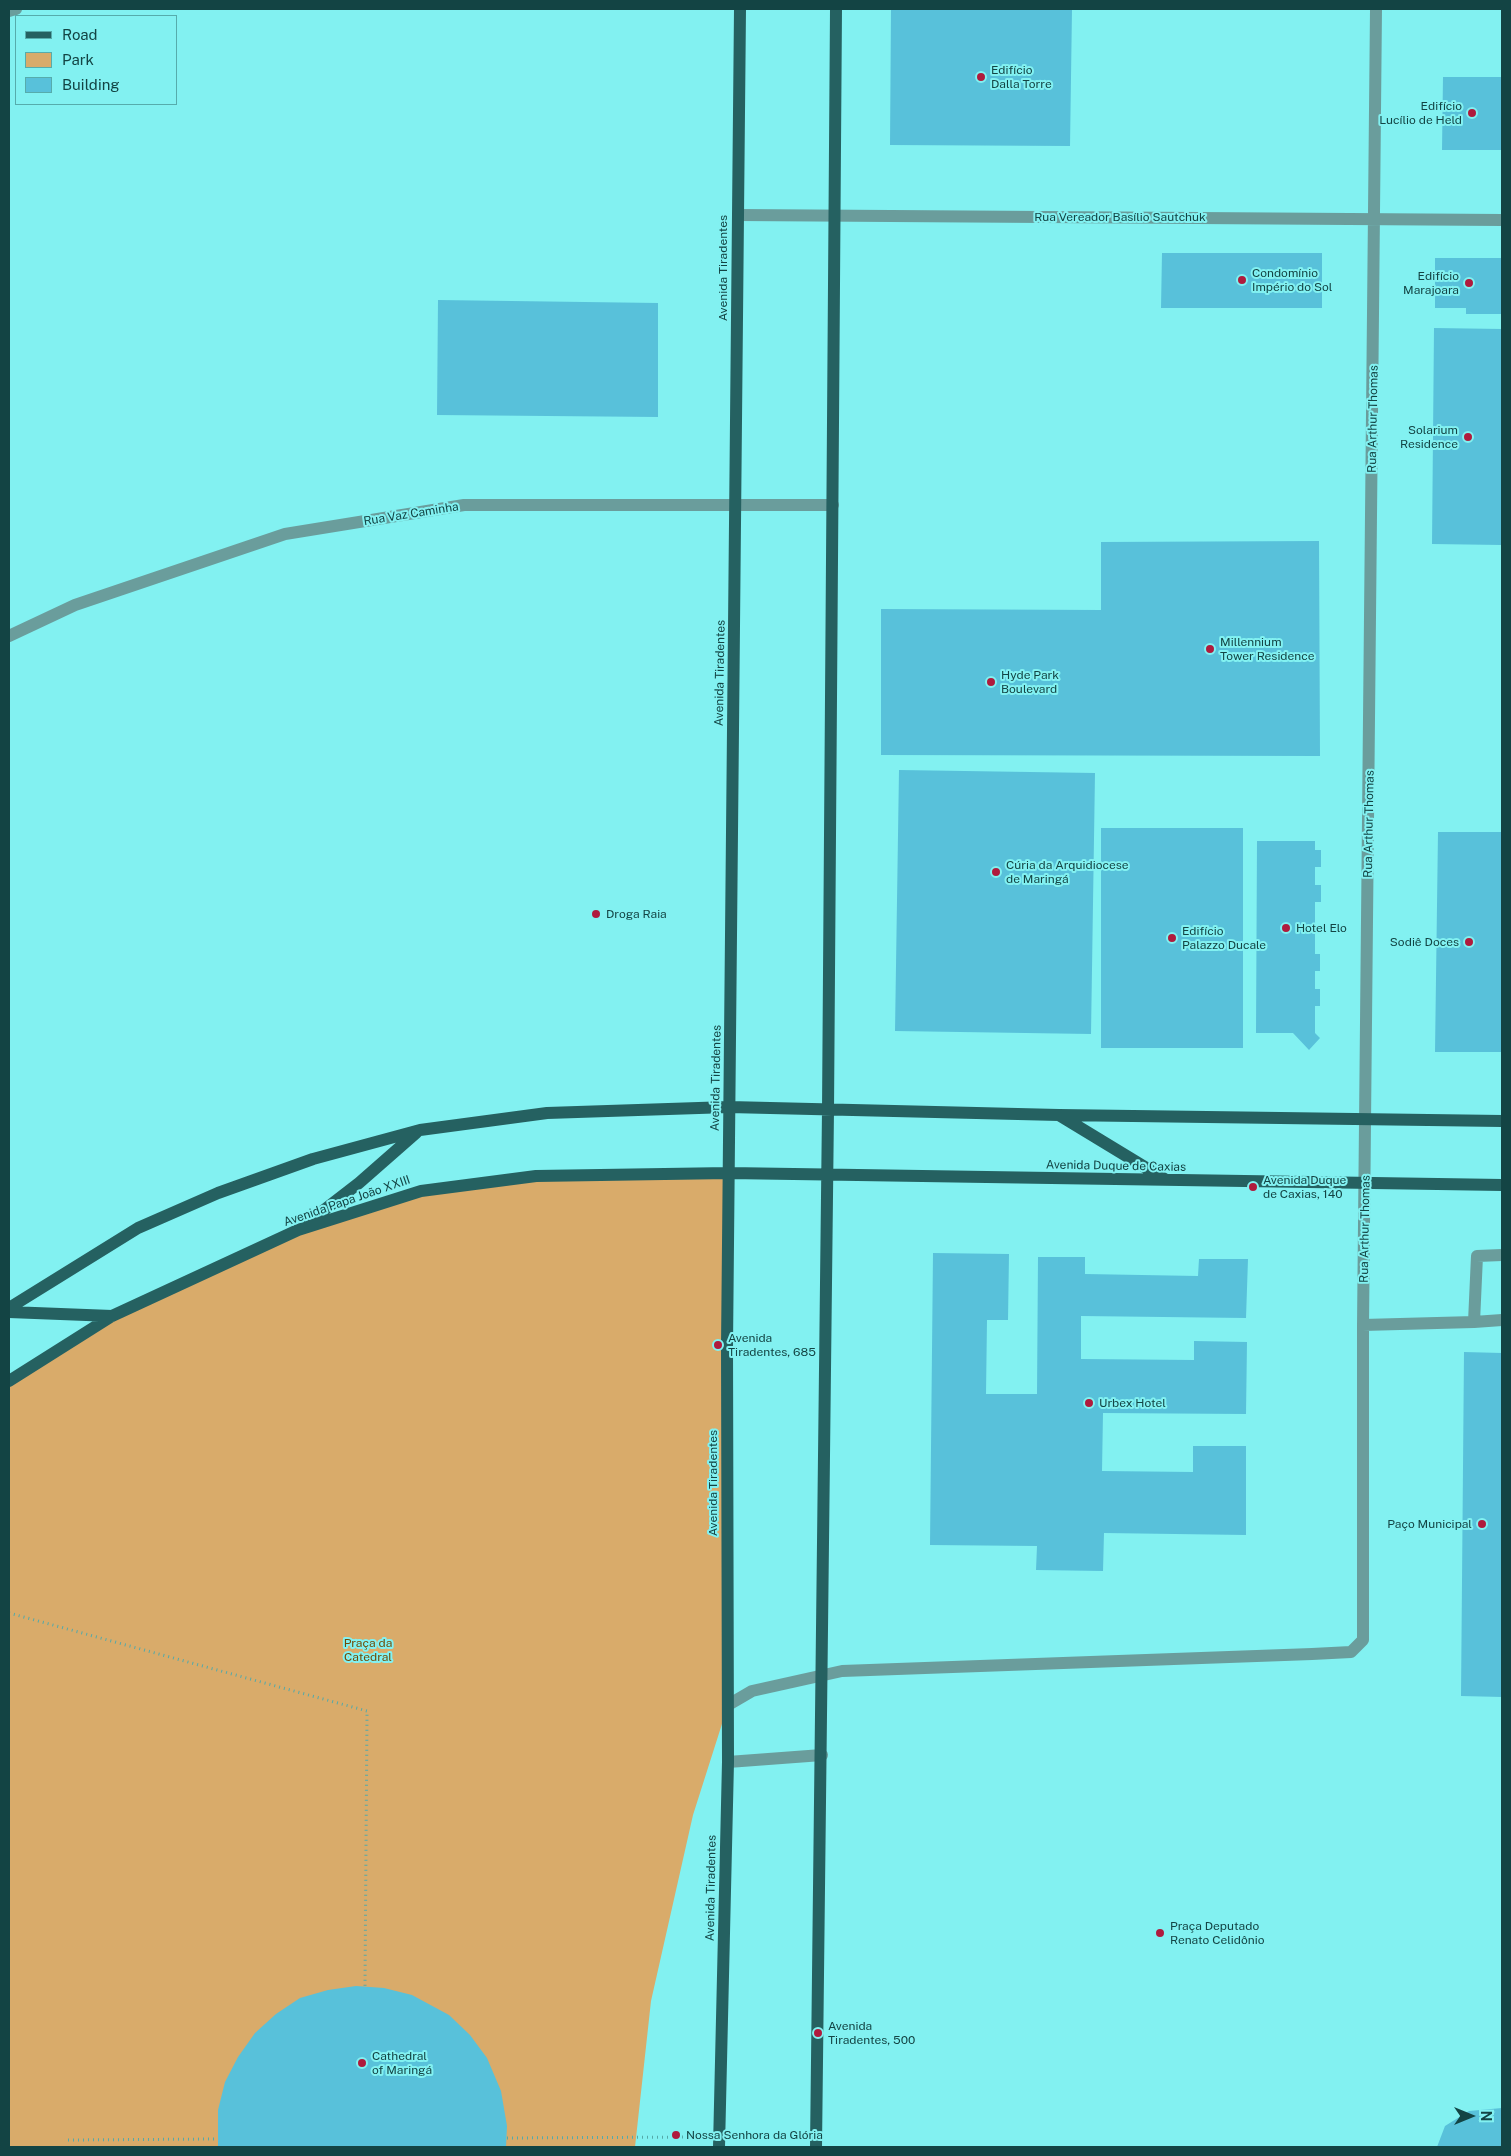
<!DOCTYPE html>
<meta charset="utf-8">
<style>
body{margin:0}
#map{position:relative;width:1511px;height:2156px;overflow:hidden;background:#82f1f1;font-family:"Public Sans",sans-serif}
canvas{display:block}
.frame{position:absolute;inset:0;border:10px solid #134444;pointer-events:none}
.legend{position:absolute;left:15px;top:15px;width:162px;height:90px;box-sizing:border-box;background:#82f1f1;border:1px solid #56acac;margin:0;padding:6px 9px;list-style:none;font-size:15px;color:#134444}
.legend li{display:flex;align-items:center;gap:10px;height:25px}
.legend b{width:25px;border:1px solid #56acac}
.north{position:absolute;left:1446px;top:2091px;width:50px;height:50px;-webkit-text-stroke:4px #82f1f1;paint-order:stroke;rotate:90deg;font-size:14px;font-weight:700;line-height:20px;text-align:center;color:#134444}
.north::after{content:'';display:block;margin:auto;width:18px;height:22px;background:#134444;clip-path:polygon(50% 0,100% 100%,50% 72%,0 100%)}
</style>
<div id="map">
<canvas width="1511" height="2156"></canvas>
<div class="frame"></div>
<ul class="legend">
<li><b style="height:6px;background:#256161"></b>Road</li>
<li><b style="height:14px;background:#d9ab6a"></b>Park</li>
<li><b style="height:14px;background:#58c1da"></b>Building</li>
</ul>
<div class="north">N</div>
</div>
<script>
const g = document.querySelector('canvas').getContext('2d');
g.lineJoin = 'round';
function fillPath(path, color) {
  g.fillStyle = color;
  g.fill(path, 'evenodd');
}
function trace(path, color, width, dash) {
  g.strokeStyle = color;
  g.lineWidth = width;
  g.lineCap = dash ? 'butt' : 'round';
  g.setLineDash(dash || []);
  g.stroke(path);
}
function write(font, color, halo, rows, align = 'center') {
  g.font = font + ' "Public Sans",sans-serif';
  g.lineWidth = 4;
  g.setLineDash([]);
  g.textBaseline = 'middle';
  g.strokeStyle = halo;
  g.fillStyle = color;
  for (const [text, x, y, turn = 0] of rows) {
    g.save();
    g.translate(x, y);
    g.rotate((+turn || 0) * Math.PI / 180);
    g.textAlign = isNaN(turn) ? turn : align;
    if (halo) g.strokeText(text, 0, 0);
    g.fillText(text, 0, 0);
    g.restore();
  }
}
const green = new Path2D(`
 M729,1173l-1,532 -35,110 -42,186 -16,146h-626v-766l103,-65 186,-86 123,-39 115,-15z`);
const building = new Path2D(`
 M891,9h181l-2,137 -180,-1z
 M1443,77h59v73h-60z
 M1162,253h160v55h-161z
 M1435,258h67v56h-36v-6h-31z
 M438,300l220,3v114l-221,-2z
 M1434,328l68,1v216l-70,-1z
 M1319,541l1,215 -439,-1v-146l220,1v-68z
 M899,770l196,3 -4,261 -196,-3z
 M1101,828h142v220h-142z
 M1438,832h64v220h-67z
 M1257,841h58v9h6v17h-6v18h6v17h-6v52h5v17h-5v18h5v17h-5v27l5,5 -11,12 -16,-17h-37z
 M933,1253l76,1 -1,66h-21l-1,74h51l1,-137h47v17l113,2 1,-17h49l-2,59 -165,-2v43l113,1v-19l53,1 -1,72 -143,-1 -1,58 91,1v-26h53v89l-142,-2 -1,38 -67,-1 1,-24 -107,-1z
 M1464,1352l38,1v344l-41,-1z
 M356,1986l28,2 28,7 37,20 21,20 17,23 14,33 6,35 -1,21h-288v-37l7,-28 13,-25 17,-24 21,-19 24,-16 28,-8z
 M1502,2108v39h-65l8,-21 24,-15z`);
const path = new Path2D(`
 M9,1613l358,98 -2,275
 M745,2136h46
 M507,2138l187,-1
 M68,2140l149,-1`);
const minor = new Path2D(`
 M9,11l7,-2
 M738,215l764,5
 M9,636l66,-31 210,-71 179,-29h369
 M1502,1255l-25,1 -3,66 28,-2
 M1363,1325l111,-3
 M728,1705l24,-14 90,-20 470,-17 39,-2 12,-12v-315l13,-1316
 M728,1762l94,-7`);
const major = new Path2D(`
 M1059,1115l107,65
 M306,1224l53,-41 57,-50
 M9,1308l129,-80 80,-35 95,-34 107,-29 127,-17 182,-6 330,8 443,6
 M9,1312l103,4
 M9,1381l103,-65 186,-86 123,-39 115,-15 193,-3 773,12
 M719,2147l9,-385 -1,-417 13,-1336
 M816,2147l12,-1037 8,-1101`);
const markers = [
 [981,77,5,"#af1b3d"],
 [1472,113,5,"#af1b3d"],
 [1242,280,5,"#af1b3d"],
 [1469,283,5,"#af1b3d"],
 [1468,437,5,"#af1b3d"],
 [1210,649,5,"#af1b3d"],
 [991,682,5,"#af1b3d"],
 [996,872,5,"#af1b3d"],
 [596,914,5,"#af1b3d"],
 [1286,928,5,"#af1b3d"],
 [1172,938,5,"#af1b3d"],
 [1469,942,5,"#af1b3d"],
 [1253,1187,5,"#af1b3d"],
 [718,1345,5,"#af1b3d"],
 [1089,1403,5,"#af1b3d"],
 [1482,1524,5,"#af1b3d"],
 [1160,1933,5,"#af1b3d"],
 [818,2033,5,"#af1b3d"],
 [362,2063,5,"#af1b3d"],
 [676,2135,5,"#af1b3d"]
];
const poiNames = [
 ["Edifício",991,70],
 ["Dalla Torre",991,84],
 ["Edifício",1462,106,"right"],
 ["Lucílio de Held",1462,120,"right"],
 ["Condomínio",1252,273],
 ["Império do Sol",1252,287],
 ["Edifício",1459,276,"right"],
 ["Marajoara",1459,290,"right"],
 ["Solarium",1458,430,"right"],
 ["Residence",1458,444,"right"],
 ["Millennium",1220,642],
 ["Tower Residence",1220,656],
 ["Hyde Park",1001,675],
 ["Boulevard",1001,689],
 ["Cúria da Arquidiocese",1006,865],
 ["de Maringá",1006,879],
 ["Droga Raia",606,914],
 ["Hotel Elo",1296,928],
 ["Edifício",1182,931],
 ["Palazzo Ducale",1182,945],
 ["Sodiê Doces",1459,942,"right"],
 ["Avenida Duque",1263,1180],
 ["de Caxias, 140",1263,1194],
 ["Avenida",728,1338],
 ["Tiradentes, 685",728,1352],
 ["Urbex Hotel",1099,1403],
 ["Paço Municipal",1472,1524,"right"],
 ["Praça Deputado",1170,1926],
 ["Renato Celidônio",1170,1940],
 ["Avenida",828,2026],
 ["Tiradentes, 500",828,2040],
 ["Cathedral",372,2056],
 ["of Maringá",372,2070],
 ["Nossa Senhora da Glória",686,2135]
];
const streetNames = [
 ["Rua Vereador Basílio Sautchuk",1120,217],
 ["Avenida Tiradentes",723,268,-90],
 ["Rua Arthur Thomas",1373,419,-89],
 ["Rua Vaz Caminha",411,514,-9],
 ["Avenida Tiradentes",720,673,-89],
 ["Rua Arthur Thomas",1369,824,-89],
 ["Avenida Tiradentes",716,1078,-89],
 ["Avenida Duque de Caxias",1116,1166,1],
 ["Avenida Papa João XXIII",347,1201,-19],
 ["Rua Arthur Thomas",1365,1229,-89],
 ["Avenida Tiradentes",713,1483,-90],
 ["Avenida Tiradentes",711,1888,-89]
];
const parkNames = [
 ["Praça da",368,1643],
 ["Catedral",368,1657]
];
fillPath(green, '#d9ab6a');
fillPath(building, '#58c1da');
trace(path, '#54a9a9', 3, [1, 4]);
trace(minor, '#6a9d9c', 12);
trace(major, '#256161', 12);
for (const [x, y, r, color] of markers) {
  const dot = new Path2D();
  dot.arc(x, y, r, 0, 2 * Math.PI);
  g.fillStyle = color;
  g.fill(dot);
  trace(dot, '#82f1f1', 2);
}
write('12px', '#134444', '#82f1f1', poiNames, 'left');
write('12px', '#134444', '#82f1f1', streetNames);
write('12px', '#704b07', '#82f1f1', parkNames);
</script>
